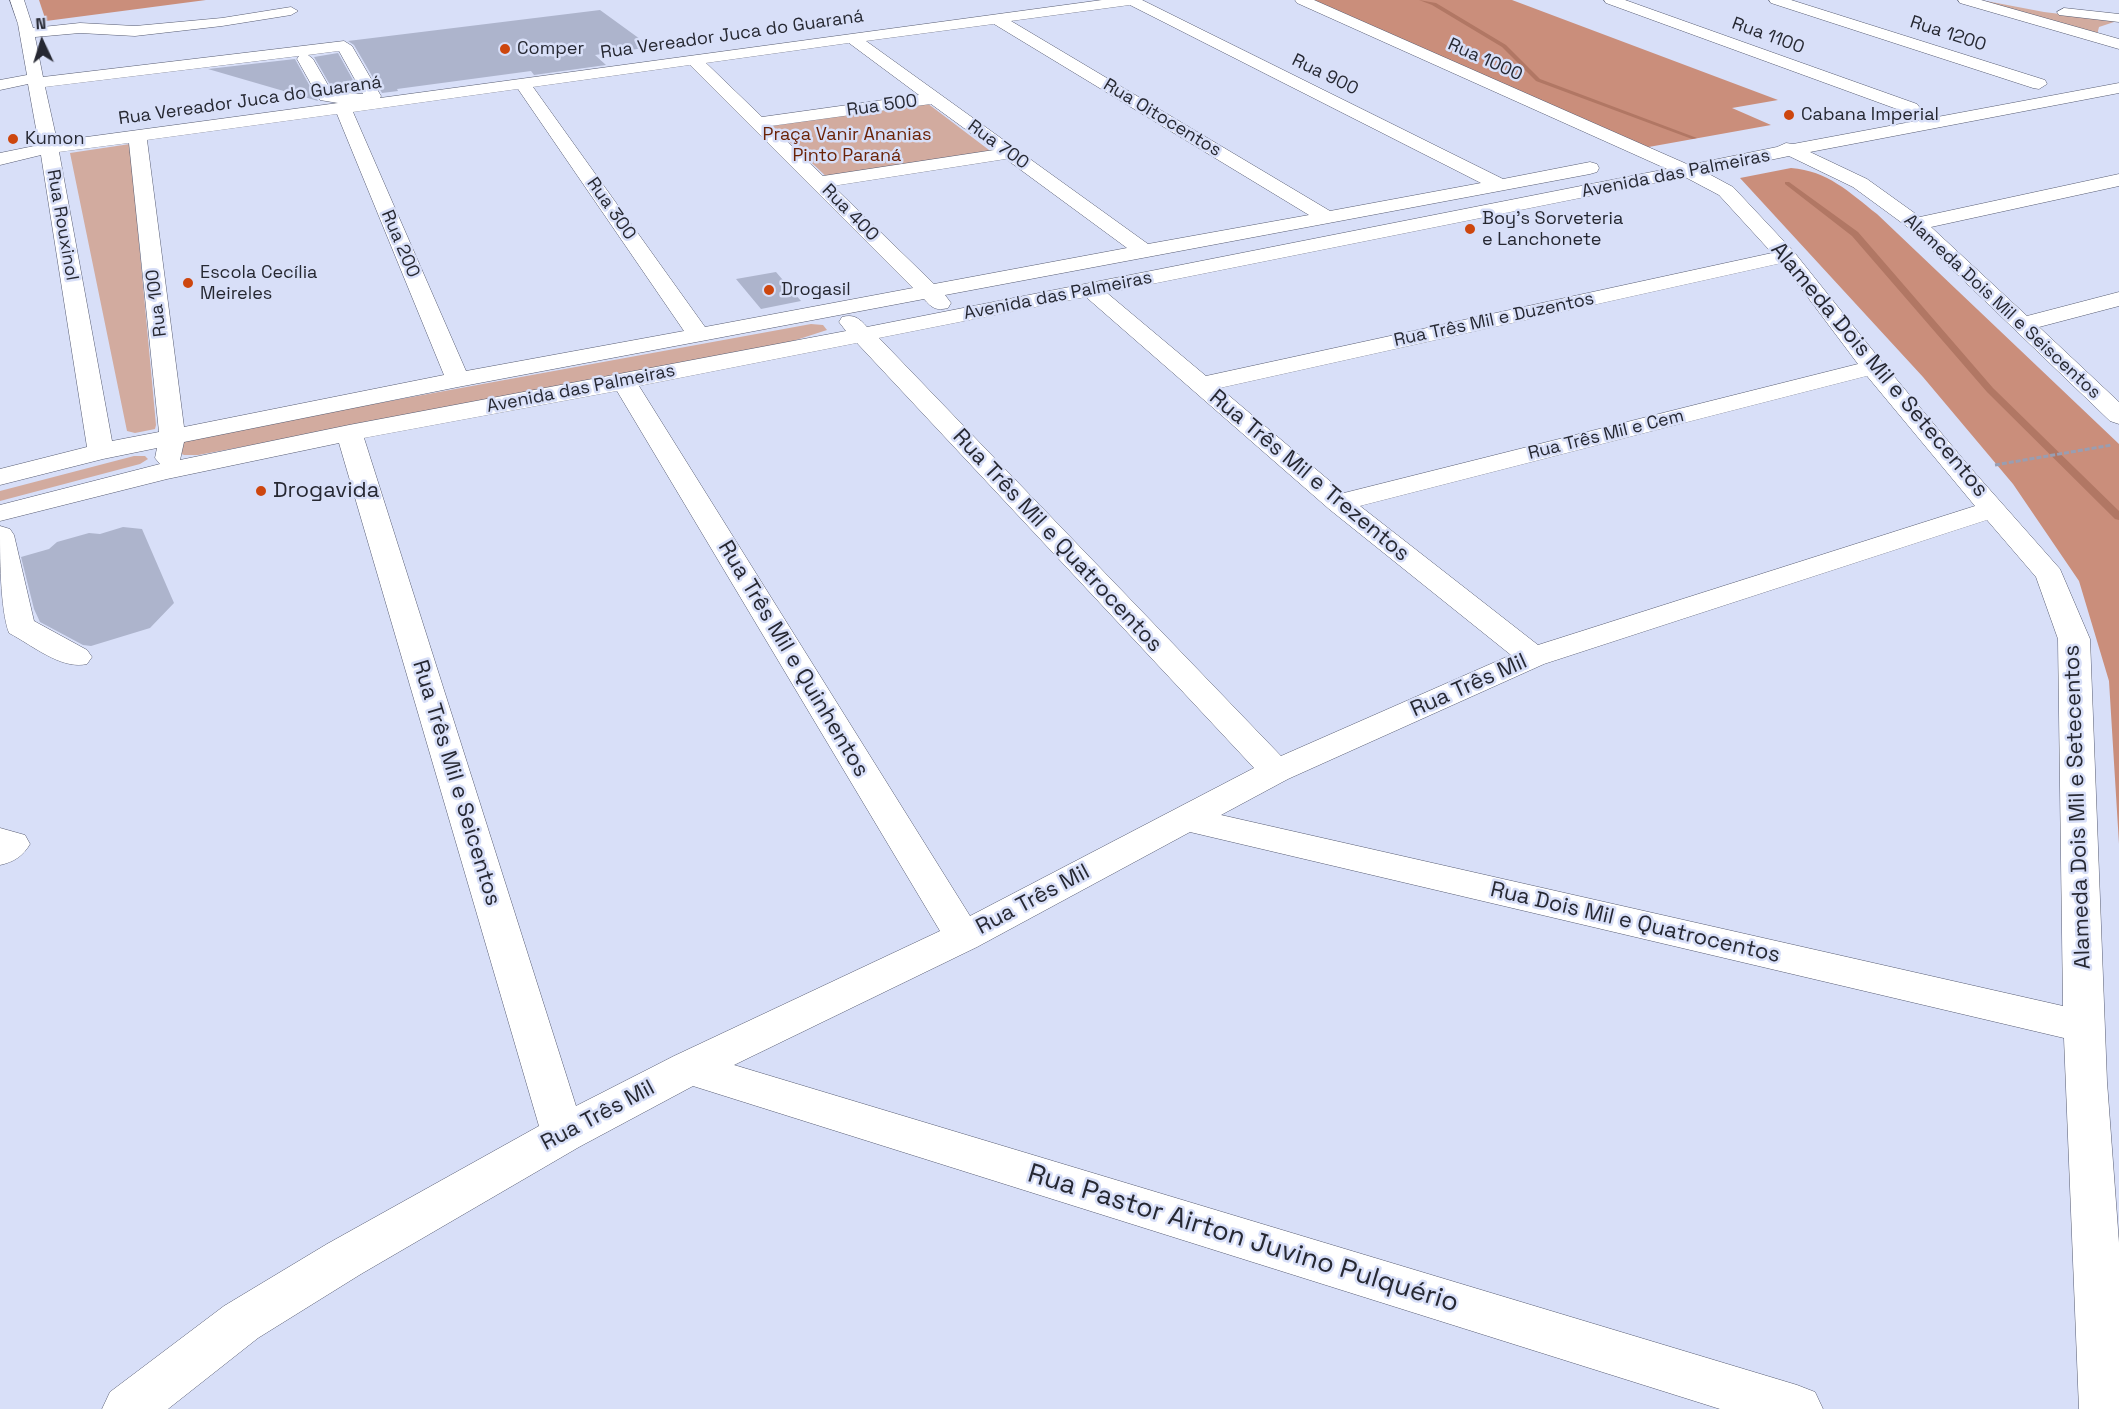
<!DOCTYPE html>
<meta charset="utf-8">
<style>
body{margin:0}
#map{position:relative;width:2119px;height:1409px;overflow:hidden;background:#d8dff8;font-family:"Space Grotesk",sans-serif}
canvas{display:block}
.north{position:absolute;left:12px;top:12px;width:60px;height:60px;-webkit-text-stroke:4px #d8dff8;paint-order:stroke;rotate:356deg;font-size:16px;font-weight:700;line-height:24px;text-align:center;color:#262832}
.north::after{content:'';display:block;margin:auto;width:21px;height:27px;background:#262832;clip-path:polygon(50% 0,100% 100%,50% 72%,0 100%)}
</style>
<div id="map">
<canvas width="2119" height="1409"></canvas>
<div class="north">N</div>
</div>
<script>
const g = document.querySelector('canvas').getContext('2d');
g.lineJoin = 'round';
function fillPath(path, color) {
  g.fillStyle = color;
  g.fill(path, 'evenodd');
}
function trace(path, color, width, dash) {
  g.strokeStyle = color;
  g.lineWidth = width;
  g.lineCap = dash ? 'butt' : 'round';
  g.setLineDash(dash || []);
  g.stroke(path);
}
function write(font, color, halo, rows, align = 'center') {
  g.font = font + ' "Space Grotesk",sans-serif';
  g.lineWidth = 5;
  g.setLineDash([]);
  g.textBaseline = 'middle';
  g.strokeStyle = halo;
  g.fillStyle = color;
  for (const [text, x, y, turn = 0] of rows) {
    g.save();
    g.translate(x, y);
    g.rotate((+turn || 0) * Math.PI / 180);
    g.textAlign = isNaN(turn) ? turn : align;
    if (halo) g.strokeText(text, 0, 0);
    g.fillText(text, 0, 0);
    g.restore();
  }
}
const green = new Path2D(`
 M1981,0l63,12 73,9 -18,6 -2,8z
 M927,103l66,50 -164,26 -57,-53z
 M130,144l26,281 -1,4 -20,4 -8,-2 -57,-278z
 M811,324l12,1 4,5 -68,22 -561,103h-14l-9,-4 5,-10 62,-13z
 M134,456h11l3,3 -8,5 -140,37v-10z`);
const forest = new Path2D(`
 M39,0h167l-160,21z
 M1307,0h205l266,100 -46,8 39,17 -128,23z
 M1791,168c37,3 58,24 86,46l242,230v400l-10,-163 -30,-100 -66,-97 -90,-107 -183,-199z`);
const stream = new Path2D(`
 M1419,0l17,3 70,42 34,34 157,59 -5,1 -156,-58 -34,-34 -70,-42z
 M1785,182h4l69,50 135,156 126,123v9l-4,-1 -128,-127 -135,-156 -67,-52z`);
const building = new Path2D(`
 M600,10l51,37 -56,8 11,10 -72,10 -3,-4 -134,18 1,2 -16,2 -28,-48 -6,-4z
 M338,53l21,38 -26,-1 -19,-33z
 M295,59l23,42 -110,-32z
 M776,272l25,29 -40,8 -25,-30z
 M123,527l19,2 32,74 -24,25 -59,18 -8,-1 -43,-23 -6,-13 -13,-52 28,-8 8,-7 32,-9 11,1z`);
const path = new Path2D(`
 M1995,465l117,-20`);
const minor = new Path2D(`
 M10,0h14l9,28 47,-5 55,3 87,-8 69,-11 7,4 -7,4 -69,11 -87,10 -55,-3 -45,4 8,40 301,-36 8,5 29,50 -1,2 722,-98h40l361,179 87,-17 7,2 2,4 -2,4 -7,2 -645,121 6,8 -3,5c-12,3 -16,0 -24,-9l-466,88 -274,55 -4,18 169,-35 497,-94 -7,-9 3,-5c12,-3 17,1 25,10l800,-158 -370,-166 -2,-3h19l375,165 88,-18 9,-4 7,1 326,-61v10l-309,59 57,27 53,38 199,-43v12l-188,41 96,89 92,-24v14l-80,21 80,75v22l-9,-3 -201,-193 -56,-41 -64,-31 -82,17 26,14 61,65 88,110 86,103 92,104 30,70 17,443 12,161v166h-40l-15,-371 -874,-206 -213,115 -243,118 1063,320 18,7 8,17h-103l-1027,-323 -114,61 -218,127 -103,64 -90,71h-66l8,-17 114,-86 103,-62 212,-118 -200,-683 -172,36 -167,42v-16l160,-41 -5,-6 2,-10 -54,11 -103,26v-16l87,-22 -46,-292 -41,10v-12l39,-8 -11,-61 -28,6v-10l27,-5 -9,-51zM1130,5l351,178 -151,28 -319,-190zM994,24l315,191 -161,29 -282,-203zM849,43l70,52 -157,22 -56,-54zM339,51l24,43 -31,-2 -19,-33 -5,-4zM299,56l-2,3 23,41 18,3 -281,38 -12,-54zM690,65l223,223 -208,39 -172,-240zM518,89l166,242 -218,40 -113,-259zM931,104l63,46 -171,26 -52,-50zM337,114l107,261 -260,52 -37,-287zM129,143l30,289 -47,9 -53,-289zM1006,159l121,89 -193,36 -101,-98zM1685,177l34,18 53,58 -566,123 -99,-83zM1782,263l76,101 -514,129 -124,-105zM1086,297l243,212 182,146 -230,101 -402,-418zM857,343l397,425 -284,148 -331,-530zM1867,376l108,130 -437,139 -178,-139zM617,391l323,540 -266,125 -98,50 -212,-668zM1987,520l49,57 22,62 5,367 -842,-191 67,-36 256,-115z
 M1604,0h21l292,104 3,4 -3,4h-12l-299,-109z
 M1769,0h22l254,80 2,4 -8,5 -6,-1 -262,-85z
 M1958,0h23l138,39v10l-159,-46z
 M2064,8l55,6v8l-60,-7 -2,-3z
 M0,526l10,3 4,6 20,86 53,29 5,7 -5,7c-26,6 -55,-19 -78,-31 -9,-24 -9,-78 -9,-107z
 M0,828l25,7 5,9c-7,12 -16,18 -30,21z`);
const markers = [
 [505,49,6,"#cd460e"],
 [1789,115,6,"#cd460e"],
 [13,139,6,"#cd460e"],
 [1470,229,6,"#cd460e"],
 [188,283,6,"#cd460e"],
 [769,290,6,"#cd460e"],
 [261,491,6,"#cd460e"]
];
const farStreetnames = [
 ["Rua 1200",1948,34,18],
 ["Rua Vereador Juca do Guaraná",732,35,-8],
 ["Rua 1100",1768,36,20],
 ["Rua 1000",1485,60,24],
 ["Rua 900",1325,75,26],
 ["Rua Vereador Juca do Guaraná",250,101,-8],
 ["Rua 500",882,106,-8],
 ["Rua Oitocentos",1162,118,31],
 ["Rua 700",998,145,36],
 ["Avenida das Palmeiras",1676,174,-11],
 ["Rua 300",611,209,55],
 ["Rua 400",850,213,45],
 ["Rua Rouxinol",62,225,80],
 ["Rua 200",400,244,67],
 ["Avenida das Palmeiras",1058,296,-11],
 ["Rua 100",157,303,-97],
 ["Alameda Dois Mil e Seiscentos",2002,307,43],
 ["Rua Três Mil e Duzentos",1494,320,-12],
 ["Avenida das Palmeiras",581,389,-11],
 ["Rua Três Mil e Cem",1606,435,-14]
];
const farPoinames = [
 ["Comper",517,49],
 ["Cabana Imperial",1801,115],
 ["Kumon",25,139],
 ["Boy's Sorveteria",1482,219],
 ["e Lanchonete",1482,240],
 ["Escola Cecília",200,273],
 ["Meireles",200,294],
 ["Drogasil",781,290]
];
const farParknames = [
 ["Praça Vanir Ananias",847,135],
 ["Pinto Paraná",847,156]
];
const streetNames = [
 ["Alameda Dois Mil e Setecentos",1879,370,50],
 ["Rua Três Mil e Trezentos",1309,476,40],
 ["Rua Três Mil e Quatrocentos",1057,541,47],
 ["Rua Três Mil e Quinhentos",793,659,59],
 ["Rua Três Mil",1469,686,-24],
 ["Rua Três Mil e Seicentos",456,783,73],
 ["Alameda Dois Mil e Setecentos",2078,807,-92],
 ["Rua Três Mil",1033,900,-28],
 ["Rua Dois Mil e Quatrocentos",1635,923,13],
 ["Rua Três Mil",598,1116,-28]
];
const poiNames = [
 ["Drogavida",273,491]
];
const nearStreetnames = [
 ["Rua Pastor Airton Juvino Pulquério",1243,1239,17]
];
fillPath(green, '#d2ab9f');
fillPath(forest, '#ca8e7b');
fillPath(stream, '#b17764');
fillPath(building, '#adb4cc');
trace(minor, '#575c72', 1);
trace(path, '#999eb2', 3, [5, 2]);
fillPath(minor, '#fff');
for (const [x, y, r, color] of markers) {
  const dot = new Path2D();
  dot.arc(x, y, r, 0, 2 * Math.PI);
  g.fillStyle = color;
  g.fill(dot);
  trace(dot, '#d8dff8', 2);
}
write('18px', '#262832', '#d8dff8', farStreetnames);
write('18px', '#262832', '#d8dff8', farPoinames, 'left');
write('18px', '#6a2307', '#d8dff8', farParknames);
write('22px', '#262832', '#d8dff8', streetNames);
write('22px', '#262832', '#d8dff8', poiNames, 'left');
write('27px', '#262832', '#d8dff8', nearStreetnames);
</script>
